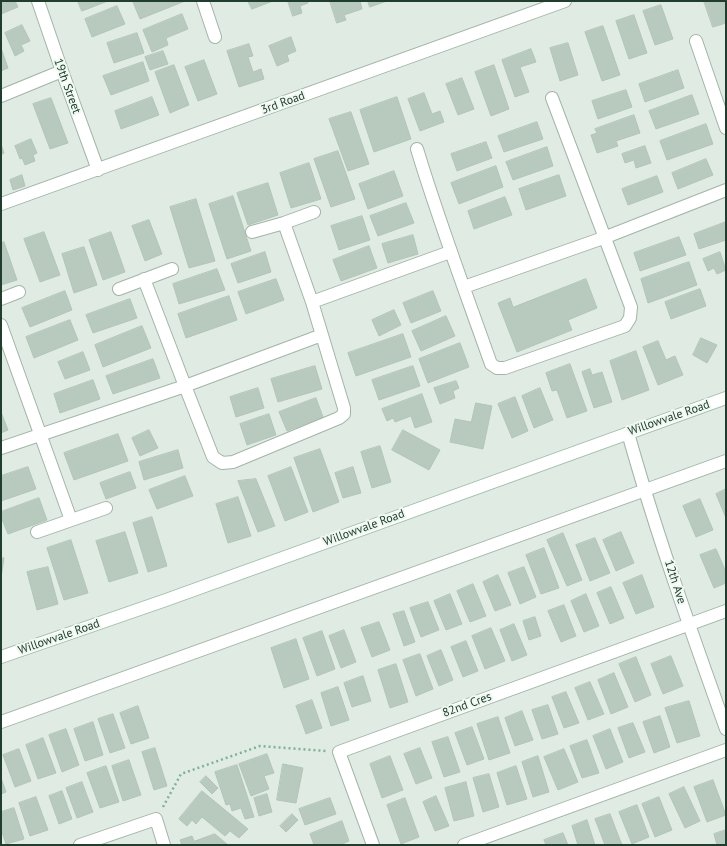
<!DOCTYPE html>
<style>
body{margin:0}
#map{position:relative;width:727px;height:846px;overflow:hidden;background:#e0ece3;font-family:"PT Sans",sans-serif}
canvas{display:block}
.frame{position:absolute;inset:0;border:2px solid #203d2d;pointer-events:none}
</style>
<div id="map">
<canvas width="727" height="846"></canvas>
<div class="frame"></div>
</div>
<script>
const g = document.querySelector('canvas').getContext('2d');
g.lineJoin = 'round';
function fillPath(path, color) {
  g.fillStyle = color;
  g.fill(path, 'evenodd');
}
function trace(path, color, width, dash) {
  g.strokeStyle = color;
  g.lineWidth = width;
  g.lineCap = dash ? 'butt' : 'round';
  g.setLineDash(dash || []);
  g.stroke(path);
}
function write(font, color, halo, rows, align = 'center') {
  g.font = font + ' "PT Sans",sans-serif';
  g.lineWidth = 4;
  g.setLineDash([]);
  g.textBaseline = 'middle';
  g.strokeStyle = halo;
  g.fillStyle = color;
  for (const [text, x, y, turn = 0] of rows) {
    g.save();
    g.translate(x, y);
    g.rotate((+turn || 0) * Math.PI / 180);
    g.textAlign = isNaN(turn) ? turn : align;
    if (halo) g.strokeText(text, 0, 0);
    g.fillText(text, 0, 0);
    g.restore();
  }
}
const building = new Path2D(`
 M1,1h14l3,6 -17,7z
 M78,1h30l-26,10z
 M135,1h50l-45,18 -7,-17z
 M248,1h25l-21,8z
 M288,1h20v2l-8,3 2,7 -9,3z
 M330,1h30l2,8 -18,6 2,5 -9,3z
 M368,1h19l-17,6z
 M704,1h20l2,5v17l-13,4z
 M661,5l12,34 -18,6 -12,-34z
 M117,6l8,18 -33,13 -7,-18z
 M182,14l6,15 -22,9 2,7 -16,7 -9,-22z
 M634,15l13,38 -18,6 -13,-38z
 M22,25l8,16 -9,4 3,6 -9,5 -10,-23z
 M603,26l17,49 -18,6 -17,-49z
 M137,33l7,20 -30,10 -7,-20z
 M291,37l5,14 -9,4 2,6 -12,5 -8,-20z
 M568,43l10,32 -18,6 -10,-33z
 M249,44l4,12 -5,1 5,15 8,-3 3,10 -25,8 -12,-36z
 M1,48l7,20 -7,3z
 M531,49l5,13 -16,5 9,25 -14,5 -13,-37z
 M163,51l5,13 -18,6 -5,-13z
 M204,60l13,34 -19,7 -13,-34z
 M143,62l6,19 -38,14 -8,-19z
 M174,65l15,40 -19,8 -15,-41z
 M494,65l15,44 -18,7 -16,-44z
 M678,70l6,18 -39,14 -6,-18z
 M462,78l12,31 -16,6 -12,-31z
 M626,90l6,17 -34,12 -6,-18z
 M424,93l8,21 8,-3 4,11 -24,9 -12,-32z
 M692,95l7,19 -43,15 -7,-18z
 M152,97l7,18 -38,14 -6,-18z
 M397,97l14,42 -37,13 -14,-42z
 M51,98l17,45 -18,6 -17,-45z
 M351,112l18,52 -21,7 -19,-52z
 M634,115l6,18 -24,8 2,5 -21,7 -6,-18 6,-2 -2,-4z
 M537,122l6,17 -39,13 -6,-16z
 M706,124l7,20 -46,16 -7,-19z
 M31,139l6,14 -4,2 2,6 -10,4 -3,-7 -2,1 -5,-13z
 M486,142l6,16 -35,13 -6,-17z
 M1,144l3,9 -3,2z
 M645,146l6,17 -15,5 -2,-8 -9,3 -3,-9z
 M547,147l6,19 -40,14 -7,-18z
 M338,151l17,48 -24,8 -17,-48z
 M706,159l7,16 -35,14 -6,-16z
 M309,163l12,36 -30,9 -11,-35z
 M496,166l7,21 -44,17 -8,-21z
 M394,171l9,25 -35,13 -9,-25z
 M22,175l3,11 -12,4 -3,-10z
 M559,175l7,21 -40,14 -7,-21z
 M657,176l6,16 -35,13 -6,-16z
 M268,183l10,32 -30,10 -11,-32z
 M233,196l18,55 -24,8 -18,-55z
 M505,197l7,18 -38,14 -6,-18z
 M196,199l19,62 -26,7 -19,-61z
 M406,203l8,20 -36,13 -8,-20z
 M362,216l8,24 -31,10 -8,-24z
 M149,220l13,34 -17,7 -13,-35z
 M726,222v18l-27,9 -5,-15z
 M44,232l16,43 -20,7 -16,-43z
 M111,232l14,40 -22,8 -14,-40z
 M413,235l5,19 -30,9 -6,-19z
 M679,237l7,18 -46,16 -6,-18z
 M4,242l13,38 -16,5v-42z
 M369,246l8,22 -36,13 -8,-21z
 M84,247l13,38 -23,8 -12,-39z
 M265,252l6,20 -33,11 -7,-19z
 M720,252l6,18 -9,4 -3,-6 -6,3 -5,-12z
 M689,262l8,23 -49,18 -7,-24z
 M217,269l8,21 -46,14 -6,-20z
 M276,279l8,21 -38,14 -8,-22z
 M586,279l11,29 -29,12 4,10 -55,22 -19,-49 12,-5 3,9z
 M700,289l6,17 -35,13 -6,-17z
 M65,291l7,19 -42,17 -8,-19z
 M433,291l8,20 -30,12 -8,-20z
 M229,296l8,24 -51,18 -8,-24z
 M130,299l7,19 -44,15 -7,-18z
 M394,310l7,15 -22,11 -7,-16z
 M446,316l9,20 -34,15 -9,-20z
 M70,320l8,20 -44,18 -8,-21z
 M142,326l9,22 -48,19 -8,-22z
 M403,334l8,23 -55,19 -8,-23z
 M701,338l16,7 -10,18 -14,-8z
 M658,341l8,19 9,-4 8,19 -25,10 -15,-38z
 M460,343l9,24 -41,16 -9,-24z
 M636,351l13,39 -27,10 -12,-39z
 M83,352l7,18 -25,9 -7,-17z
 M153,359l7,19 -47,16 -7,-18z
 M570,364l17,47 -20,7 -10,-28 -5,1 -6,-18z
 M315,366l7,23 -44,13 -7,-23z
 M413,366l7,20 -41,14 -7,-20z
 M590,369l2,6 10,-3 10,30 -18,6 -12,-36z
 M93,380l7,19 -40,14 -6,-19z
 M456,381l3,7 -6,3 2,7 -15,6 -6,-16z
 M258,388l6,20 -28,9 -6,-20z
 M540,388l13,32 -19,8 -12,-32z
 M422,394l10,28 -17,6 -4,-12 -16,6 -2,-4 -6,3 -5,-12z
 M515,397l13,34 -16,7 -14,-34z
 M316,398l7,19 -36,14 -8,-19z
 M476,403l16,3 -9,43 -33,-7 5,-23 16,3z
 M1,412l7,18 -7,3z
 M269,414l7,21 -29,10 -7,-21z
 M149,430l9,18 -18,8 -8,-18z
 M403,430l37,20 -11,20 -37,-20z
 M118,434l10,27 -54,19 -10,-27z
 M380,446l11,36 -19,6 -11,-36z
 M320,449l19,53 -26,10 -19,-54z
 M178,450l5,18 -39,12 -5,-18z
 M28,467l8,22 -35,12v-25z
 M291,467l17,45 -23,9 -17,-45z
 M353,467l8,26 -18,5 -8,-25z
 M130,472l6,16 -30,11 -6,-16z
 M185,476l8,20 -36,13 -8,-19z
 M256,479l19,47 -17,6 -20,-51z
 M726,489v29l-10,-24z
 M238,497l13,39 -23,7 -12,-39z
 M39,498l8,22 -39,14 -7,-17v-5z
 M700,499l13,31 -17,7 -13,-31z
 M152,517l15,49 -19,6 -15,-49z
 M125,532l13,41 -29,9 -13,-41z
 M621,532l13,31 -18,8 -13,-31z
 M563,533l19,47 -15,6 -20,-46z
 M595,538l15,35 -20,8 -14,-36z
 M71,540l17,53 -24,7 -17,-52z
 M544,548l15,40 -18,6 -15,-39z
 M716,549l10,23v11l-12,5 -14,-33z
 M1,558h3l-3,20z
 M48,567l10,37 -21,6 -10,-38z
 M524,567l12,30 -16,7 -12,-31z
 M498,575l13,30 -16,6 -12,-29z
 M642,575l12,32 -18,7 -13,-31z
 M473,584l13,32 -16,6 -13,-31z
 M611,587l13,31 -14,6 -13,-31z
 M450,594l12,30 -16,6 -12,-29z
 M586,594l13,32 -15,6 -13,-31z
 M428,602l11,28 -18,7 -11,-29z
 M564,605l12,31 -15,6 -13,-31z
 M404,611l11,31 -11,4 -11,-32z
 M535,617l6,19 -12,4 -6,-19z
 M379,622l11,28 -18,7 -11,-29z
 M514,624l13,31 -15,6 -12,-31z
 M491,628l14,33 -20,8 -13,-33z
 M344,630l12,32 -15,6 -12,-32z
 M322,631l13,38 -18,7 -14,-38z
 M296,639l13,40 -25,9 -13,-40z
 M466,641l12,30 -15,6 -12,-30z
 M441,650l12,30 -14,6 -12,-30z
 M420,654l13,35 -17,7 -13,-36z
 M671,656l12,30 -20,8 -12,-30z
 M636,657l15,38 -16,7 -16,-38z
 M396,664l12,38 -18,6 -12,-38z
 M614,673l14,34 -17,7 -13,-34z
 M363,676l8,25 -19,6 -8,-24z
 M590,682l14,32 -16,6 -13,-32z
 M338,687l11,33 -18,6 -10,-33z
 M566,692l13,31 -15,5 -12,-31z
 M312,700l10,28 -16,6 -10,-28z
 M689,701l11,35 -23,7 -12,-35z
 M548,705l10,29 -16,5 -10,-29z
 M138,706l11,32 -18,6 -11,-31z
 M522,711l11,29 -18,6 -10,-28z
 M113,714l12,34 -15,5 -12,-34z
 M660,716l10,31 -16,6 -11,-31z
 M498,717l12,36 -21,7 -12,-36z
 M93,722l10,33 -18,6 -11,-32z
 M633,723l12,29 -16,6 -11,-30z
 M472,727l12,32 -17,6 -12,-32z
 M66,729l13,36 -17,7 -13,-37z
 M610,729l13,33 -17,7 -13,-33z
 M448,737l12,35 -16,5 -12,-35z
 M43,738l13,35 -18,6 -12,-34z
 M587,740l12,33 -17,5 -12,-32z
 M155,748l12,38 -13,4 -12,-38z
 M420,748l12,30 -16,6 -12,-30z
 M19,749l12,32 -16,6 -12,-32z
 M564,749l14,33 -20,8 -14,-33z
 M267,754l7,19 -10,3 5,13 -18,7 -12,-32z
 M390,756l13,34 -21,8 -12,-34z
 M538,756l11,36 -16,5 -11,-35z
 M129,760l12,35 -18,6 -11,-35z
 M283,764l20,4 -7,35 -19,-3z
 M237,765l17,52 -9,2 -4,-11 -9,3 -2,-7 -4,1 -11,-33z
 M106,766l13,36 -19,6 -13,-35z
 M516,766l11,33 -20,6 -10,-32z
 M489,774l10,33 -16,5 -10,-34z
 M206,776l12,12 -6,6 -12,-12z
 M1,778l5,14 -5,2z
 M713,780l13,35 -19,7 -13,-35z
 M82,782l11,30 -16,6 -11,-30z
 M466,782l8,34 -20,5 -9,-33z
 M684,787l16,34 -15,7 -16,-34z
 M62,791l10,28 -13,5 -10,-28z
 M202,791l46,38 -9,9 -9,-7 -5,5 -23,-19 -6,7 -4,-4 -5,6 -8,-7z
 M267,794l5,18 -13,4 -5,-18z
 M436,796l13,30 -14,5 -12,-29z
 M36,797l12,33 -18,6 -11,-33z
 M659,797l13,33 -17,7 -13,-33z
 M330,798l6,16 -31,11 -6,-16z
 M405,798l14,39 -18,7 -14,-39z
 M637,805l12,32 -17,7 -13,-32z
 M14,808l10,31 -18,5 -5,-15v-17z
 M292,814l6,6 -12,12 -6,-6z
 M610,814l12,31h-17l-10,-26z
 M587,820l8,25h-17l-6,-19z
 M342,821l7,20 -9,4h-26l-4,-11z
 M726,830v15h-9l-3,-11z
 M563,833l5,12h-22l-2,-5z
 M215,834l13,11h-46l-2,-5 12,-4 2,5z`);
const path = new Path2D(`
 M163,807l18,-33 79,-28 66,5`);
const street = new Path2D(`
 M38,1l24,70 36,99
 M203,1l12,36
 M696,41l30,87
 M1,96l61,-25
 M417,149c22,73 49,144 74,215l6,4h8l120,-42 5,-8 1,-11 -79,-209
 M1,204l564,-203
 M252,232l32,-9 30,-11
 M144,279l41,107 28,71 9,6 11,-1 106,-44 5,-4v-6l-32,-106 -28,-79
 M464,287l142,-50 120,-47
 M119,289l53,-20
 M1,299l18,-7
 M312,302l138,-50
 M1,325l70,195
 M628,433c28,100 63,198 98,296
 M1,448l184,-62 137,-51
 M37,532l69,-24
 M1,722l725,-261
 M80,845l76,-26 8,26
 M373,845l-34,-93 387,-141
 M464,845l262,-95`);
const secondary = new Path2D(`
 M1,657l165,-57 560,-202`);
const streetNames = [
 ["19th Street",67,86,70],
 ["3rd Road",283,103,-20],
 ["Willowvale Road",669,418,-19],
 ["Willowvale Road",364,528,-20],
 ["12th Ave",675,582,72],
 ["Willowvale Road",59,637,-19],
 ["82nd Cres",467,705,-20]
];
fillPath(building, '#b8c9be');
trace(building, '#b2c5b8', 1);
trace(street, '#a3b4a9', 14);
trace(secondary, '#a1bbab', 14);
trace(path, '#7fb194', 2.5, [2, 3]);
trace(street, '#fff', 12);
trace(secondary, '#fff', 12);
write('12px', '#203d2d', '#f0f8f2', streetNames);
</script>
